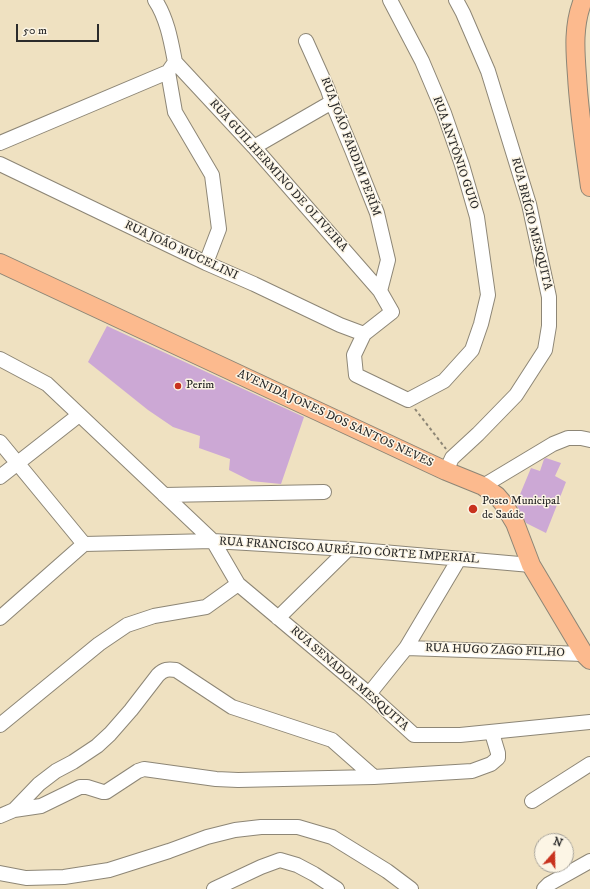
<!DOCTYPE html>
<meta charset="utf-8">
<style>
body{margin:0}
#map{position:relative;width:590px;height:889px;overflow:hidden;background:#efe1c1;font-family:"IM FELL DW Pica",serif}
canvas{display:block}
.north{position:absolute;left:534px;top:833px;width:40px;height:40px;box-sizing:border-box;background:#fcf5e5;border:1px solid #a8a49b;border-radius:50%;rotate:20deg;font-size:11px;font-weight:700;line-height:16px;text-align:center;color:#2b2b2b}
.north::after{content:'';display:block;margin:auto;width:14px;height:18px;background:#c8321e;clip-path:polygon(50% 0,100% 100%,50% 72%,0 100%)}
.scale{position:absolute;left:16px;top:24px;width:83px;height:18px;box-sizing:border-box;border:2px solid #2b2b2b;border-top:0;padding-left:5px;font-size:12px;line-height:14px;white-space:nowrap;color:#2b2b2b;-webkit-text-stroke:3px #fcf5e5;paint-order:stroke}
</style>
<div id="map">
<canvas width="590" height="889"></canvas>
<div class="north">N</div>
<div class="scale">50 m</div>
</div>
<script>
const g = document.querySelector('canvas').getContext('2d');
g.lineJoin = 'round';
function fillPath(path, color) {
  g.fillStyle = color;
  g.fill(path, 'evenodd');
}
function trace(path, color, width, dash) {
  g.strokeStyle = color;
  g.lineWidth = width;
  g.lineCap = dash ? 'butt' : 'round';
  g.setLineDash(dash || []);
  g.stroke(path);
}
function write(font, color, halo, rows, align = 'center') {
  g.font = font + ' "IM FELL DW Pica",serif';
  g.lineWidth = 3;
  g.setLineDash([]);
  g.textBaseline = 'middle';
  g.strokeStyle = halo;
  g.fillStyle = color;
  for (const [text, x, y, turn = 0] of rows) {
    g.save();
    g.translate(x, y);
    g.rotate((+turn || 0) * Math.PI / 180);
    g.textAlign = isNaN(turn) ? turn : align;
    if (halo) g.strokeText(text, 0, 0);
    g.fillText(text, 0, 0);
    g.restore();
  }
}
const building = new Path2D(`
 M107,326l197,91 -23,67 -30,-3 -22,-11 1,-11 -31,-11 1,-12 -27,-9 -25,-17 -60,-48z
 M546,458l15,5 -6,13 11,6 -20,51 -20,-10 -10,-19 15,-36 9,3 4,-12z`);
const path = new Path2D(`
 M415,409l31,40`);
const minor = new Path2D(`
 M155,0c12,18 16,41 20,62l-7,10 7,40 37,63 7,54 -13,34
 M306,41l22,49 4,12 20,48 25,63 11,47 -8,31 12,21 -28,22 -10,21 2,20 52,25 36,-19 28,-31 9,-26 7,-29 -11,-78 -15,-52 -18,-52 -22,-52 -32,-61
 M175,62l79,85 126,144
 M0,143l168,-71
 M254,147l78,-45
 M0,164l206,99 48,21 86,41 24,9
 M0,359l47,25 166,157 25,43 131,110 45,41h46l130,-13
 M0,442l84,102
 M446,471l6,-13 26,-24 38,-39 29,-45 4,-24v-29l-20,-93 -41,-133 -25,-58 -7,-13
 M0,477l79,-62
 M483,486l70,-42 15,-6h13l9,2
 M164,495l160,-3
 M84,544l129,-3 135,8 183,16
 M0,618l84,-74
 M278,618l70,-69
 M406,648l178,6
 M369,694l37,-46 53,-89
 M0,725l99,-81 28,-19 27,-9 52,-9 32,-23
 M532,801l58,-37
 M14,810l25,-26 17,-13 17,-9 24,-16 13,-12 21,-24 27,-35c6,-6 10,-6 18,-5l56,37 100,33 42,37
 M0,816l14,-6 27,-4 39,-19h7l16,5h3l32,-21 6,-2 72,10 22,1 136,-3 98,-6 19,-7 7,-6v-5l-6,-20
 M0,873l26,5 38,-1 45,-7 60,-19 38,-14 28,-7 26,-3h37l34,10 55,34 24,18
 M214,889l47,-22 19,-7 17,5 17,9 23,15
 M544,889l5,-5 41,-23`);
const major = new Path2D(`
 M583,0c-10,25 -8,50 -6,76 2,37 8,74 13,111
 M0,263l446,208 37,15 14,10 6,7 12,20 16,42 53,89 6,6`);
const markers = [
 [178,386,4,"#c8321e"],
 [473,509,5,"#c8321e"]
];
const streetNames = [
 ["RUA JOÃO FARDIM PERÍM",350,147,69],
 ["RUA ANTÔNIO GUIO",455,153,71],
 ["RUA GUILHERMINO DE OLIVEIRA",278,176,48],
 ["RUA BRÍCIO MESQUITA",531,224,76],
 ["RUA JOÃO MUCELINI",181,251,25],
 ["AVENIDA JONES DOS SANTOS NEVES",335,419,25],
 ["RUA FRANCISCO AURÉLIO CÔRTE IMPERIAL",349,551,4],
 ["RUA HUGO ZAGO FILHO",495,651,2],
 ["RUA SENADOR MESQUITA",349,679,41]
];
const poiNames = [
 ["Perim",186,386],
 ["Posto Municipal",482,502],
 ["de Saúde",482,516]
];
fillPath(building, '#cca8d5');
trace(minor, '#8d8676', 16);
trace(major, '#8d8676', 20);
trace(path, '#8d8676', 2, [3, 3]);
trace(minor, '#fff', 14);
trace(major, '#fcba8e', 18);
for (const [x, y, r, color] of markers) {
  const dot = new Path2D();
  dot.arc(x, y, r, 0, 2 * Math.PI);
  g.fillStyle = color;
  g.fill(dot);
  trace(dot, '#fcf5e5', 1.5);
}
write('12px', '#2b2b2b', '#fcf5e5', streetNames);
write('12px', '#2b2b2b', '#fcf5e5', poiNames, 'left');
</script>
